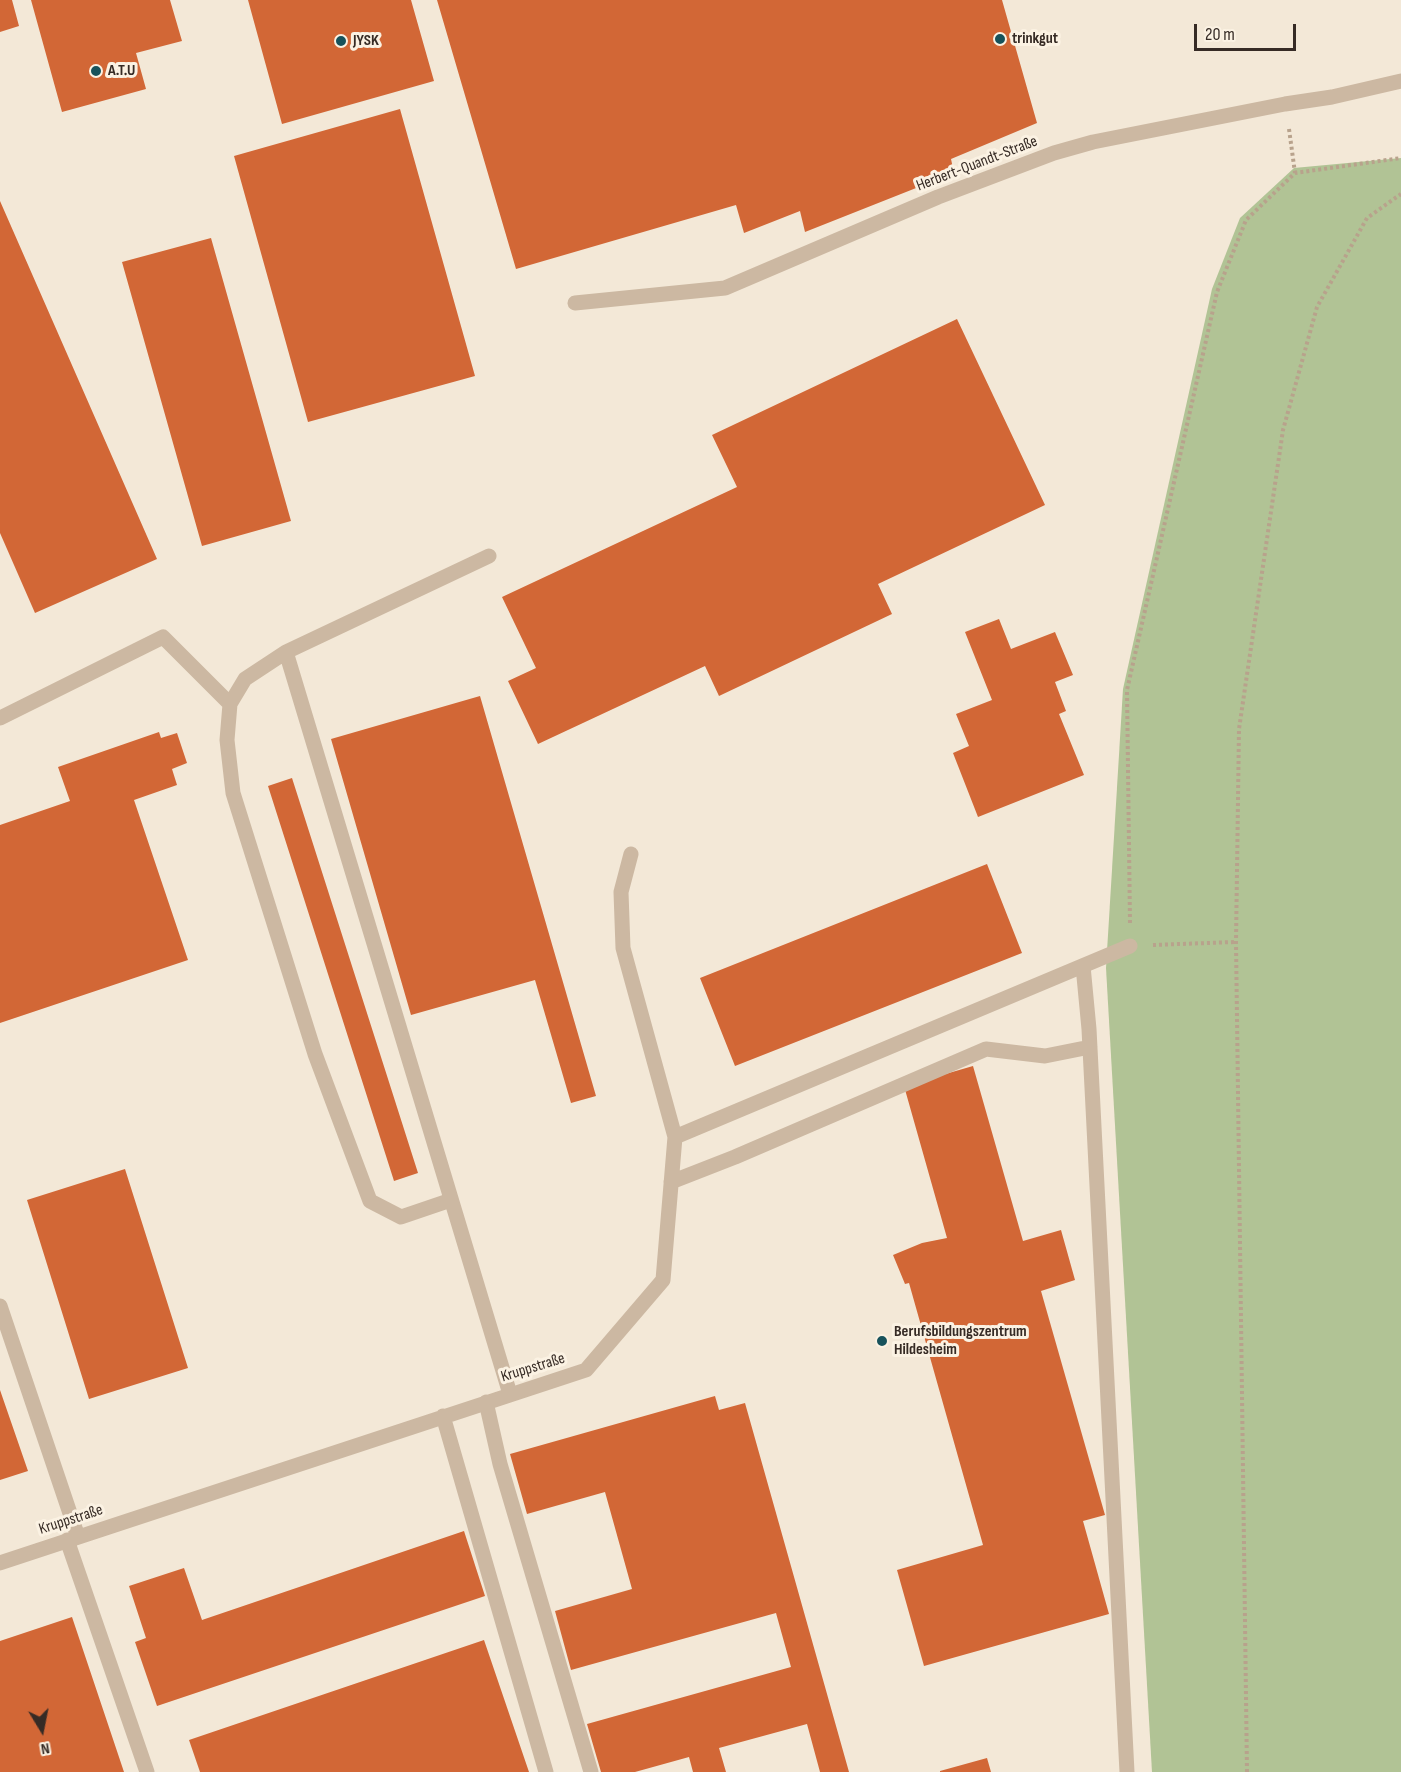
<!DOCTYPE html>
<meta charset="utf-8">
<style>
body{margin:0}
#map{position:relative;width:1401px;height:1772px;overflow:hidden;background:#f3e8d7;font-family:"Sofia Sans Condensed",sans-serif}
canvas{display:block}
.north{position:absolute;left:12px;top:1700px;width:60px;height:60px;-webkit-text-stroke:4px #fbf2e3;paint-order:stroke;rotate:170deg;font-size:16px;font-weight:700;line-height:24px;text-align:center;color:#362b25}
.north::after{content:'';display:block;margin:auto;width:21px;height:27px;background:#362b25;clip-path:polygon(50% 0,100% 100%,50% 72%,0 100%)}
.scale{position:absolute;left:1194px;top:24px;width:102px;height:27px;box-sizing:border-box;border:3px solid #362b25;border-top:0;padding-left:8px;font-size:18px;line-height:21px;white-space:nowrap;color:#362b25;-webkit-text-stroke:4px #fbf2e3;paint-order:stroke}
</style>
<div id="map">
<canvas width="1401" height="1772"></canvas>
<div class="north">N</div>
<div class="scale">20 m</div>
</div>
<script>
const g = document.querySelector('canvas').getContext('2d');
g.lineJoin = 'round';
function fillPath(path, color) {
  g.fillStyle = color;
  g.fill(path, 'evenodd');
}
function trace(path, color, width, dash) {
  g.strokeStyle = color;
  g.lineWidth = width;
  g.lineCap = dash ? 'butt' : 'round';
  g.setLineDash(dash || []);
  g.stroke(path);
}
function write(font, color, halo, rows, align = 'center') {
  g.font = font + ' "Sofia Sans Condensed",sans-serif';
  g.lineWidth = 6;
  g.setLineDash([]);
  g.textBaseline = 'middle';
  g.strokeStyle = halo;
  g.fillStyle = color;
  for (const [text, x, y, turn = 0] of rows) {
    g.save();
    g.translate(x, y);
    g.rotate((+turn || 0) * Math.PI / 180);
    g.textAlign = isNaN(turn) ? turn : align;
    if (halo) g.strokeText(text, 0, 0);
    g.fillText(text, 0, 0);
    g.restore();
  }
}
const green = new Path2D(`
 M1401,158v1614h-249l-46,-804 17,-279 89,-400 28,-71 54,-50z`);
const building = new Path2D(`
 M0,0h12l7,26 -19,6z
 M31,0h139l12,41 -46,12 10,36 -84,23z
 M248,0h163l23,81 -152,43z
 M437,0h565l35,123 -86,36 3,14 -149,59 -5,-21 -56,22 -8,-28 -220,64z
 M400,109l75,267 -167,46 -74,-266z
 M0,201l157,358 -122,54 -35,-80z
 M211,238l80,283 -89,25 -80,-284z
 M957,319l88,186 -167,79 14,30 -173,82 -14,-30 -167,78 -30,-63 28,-13 -34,-71 235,-110 -25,-52z
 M999,619l12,30 44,-17 18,43 -18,7 11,29 -7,3 25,61 -106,42 -25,-64 16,-7 -13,-32 36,-14 -27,-68z
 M480,696l116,400 -25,7 -36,-123 -124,35 -80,-276z
 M159,732l2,6 16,-5 10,30 -15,6 5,16 -43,15 54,160 -188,63v-198l70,-24 -12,-34z
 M292,778l126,395 -24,8 -126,-395z
 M987,864l35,89 -287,113 -35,-88z
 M973,1066l50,175 38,-11 14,50 -34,11 64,224 -22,6 26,93 -185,52 -27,-96 86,-25 -74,-262 -4,1 -12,-29 29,-12 25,-5 -43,-152z
 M125,1169l63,199 -99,31 -62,-199z
 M0,1390l28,81 -28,9z
 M715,1396l4,14 26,-7 104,369h-29l-13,-48 -88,24 7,24h-33l-4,-15 -54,15h-34l-14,-48 204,-57 -15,-54 -205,57 -16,-59 77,-22 -27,-97 -78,22 -17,-60z
 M464,1531l21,65 -328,110 -22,-64 11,-4 -17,-52 55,-18 18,52z
 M72,1617l52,155h-124v-131z
 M484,1640l45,132h-329l-11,-32z
 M987,1758l4,14h-51v-1z`);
const path = new Path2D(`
 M1289,129l6,44
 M1130,923l-3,-233 90,-398 29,-72 49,-47 106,-15
 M1153,945l82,-3
 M1247,1772l-11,-830 3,-213 44,-299 34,-123 50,-89 34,-24`);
const minor = new Path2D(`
 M575,303l150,-15 213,-91 116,-44 39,-11 192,-38 47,-7 69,-16
 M489,556l-203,96 224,742
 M286,652l-41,27 -15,25 -3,36 6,53 82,261 55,147 31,16 50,-17
 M0,718l163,-81 67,67
 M1083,966l6,63 38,743
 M675,1137l455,-191
 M671,1182l64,-25 251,-108 59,7 45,-9
 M0,1306l78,231
 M486,1402l14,62 91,308
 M443,1416l103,356
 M67,1540l80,232
 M0,1563l586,-193 77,-90 12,-143 -52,-189 -2,-56 10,-38`);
const markers = [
 [1000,39,6,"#17525b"],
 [341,41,6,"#17525b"],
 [96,71,6,"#17525b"],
 [882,1341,6,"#17525b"]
];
const poiNames = [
 ["trinkgut",1012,39],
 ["JYSK",353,41],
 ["A.T.U",108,71],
 ["Berufsbildungszentrum",894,1332],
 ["Hildesheim",894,1350]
];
const streetNames = [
 ["Herbert-Quandt-Straße",977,164,-21],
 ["Kruppstraße",533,1368,-17],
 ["Kruppstraße",71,1520,-18]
];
fillPath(green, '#b1c395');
fillPath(building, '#d26736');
trace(path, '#b8a28c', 4, [3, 3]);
trace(minor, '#ccb8a2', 15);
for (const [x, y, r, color] of markers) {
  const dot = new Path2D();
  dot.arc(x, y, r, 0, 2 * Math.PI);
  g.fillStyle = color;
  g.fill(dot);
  trace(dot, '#fbf2e3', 2);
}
write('bold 16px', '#362b25', '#fbf2e3', poiNames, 'left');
write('16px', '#362b25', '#fbf2e3', streetNames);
</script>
